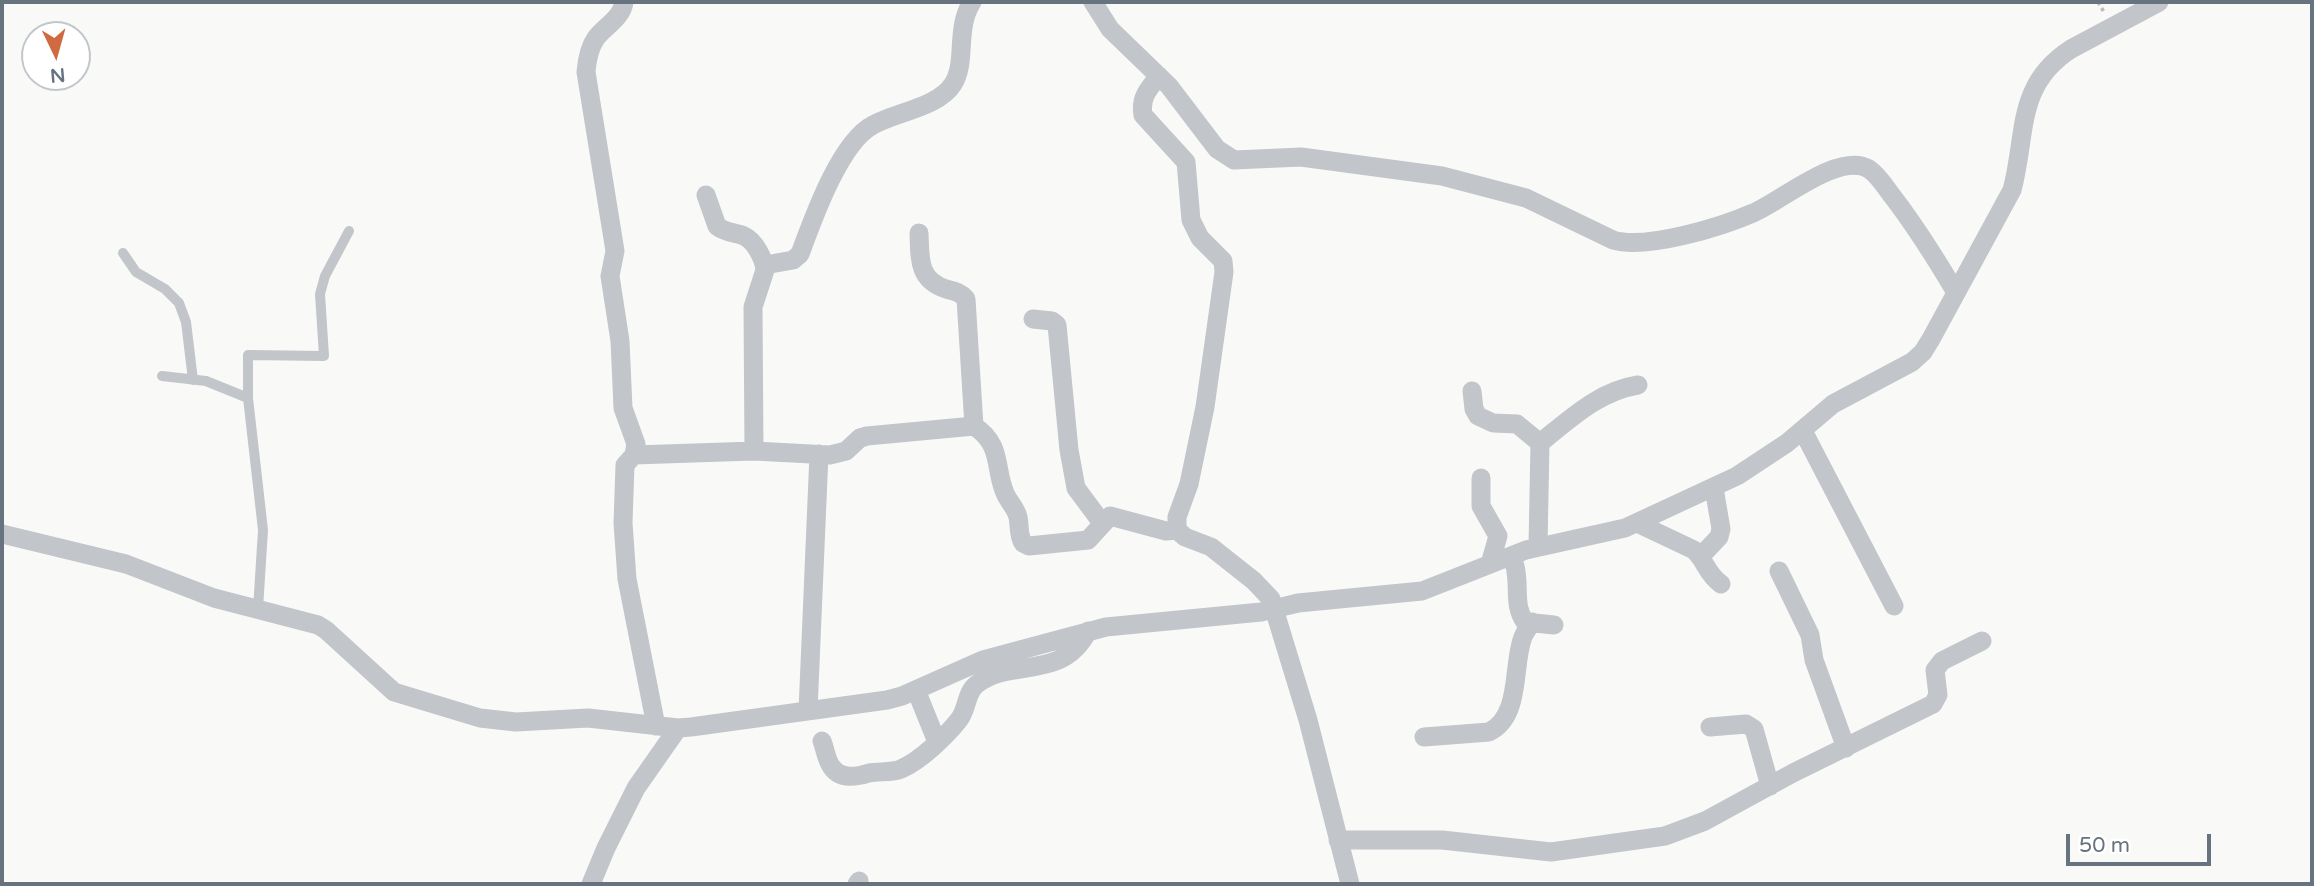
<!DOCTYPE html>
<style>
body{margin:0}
#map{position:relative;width:2314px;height:886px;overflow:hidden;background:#f9faf8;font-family:"Varela Round",sans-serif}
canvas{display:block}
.frame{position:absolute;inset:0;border:4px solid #67747f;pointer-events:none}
.north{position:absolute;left:21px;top:21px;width:70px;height:70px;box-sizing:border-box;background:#fff;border:2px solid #c2c7cc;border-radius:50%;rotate:175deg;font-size:19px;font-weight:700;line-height:28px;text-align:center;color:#67747f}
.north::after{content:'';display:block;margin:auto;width:24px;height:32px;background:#d06a41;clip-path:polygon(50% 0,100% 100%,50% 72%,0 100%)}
.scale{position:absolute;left:2066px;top:834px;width:145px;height:32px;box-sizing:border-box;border:4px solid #67747f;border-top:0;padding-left:9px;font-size:21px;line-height:24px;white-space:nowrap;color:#67747f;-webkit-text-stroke:5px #fff;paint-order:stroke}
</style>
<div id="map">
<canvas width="2314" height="886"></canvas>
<div class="frame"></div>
<div class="north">N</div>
<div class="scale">50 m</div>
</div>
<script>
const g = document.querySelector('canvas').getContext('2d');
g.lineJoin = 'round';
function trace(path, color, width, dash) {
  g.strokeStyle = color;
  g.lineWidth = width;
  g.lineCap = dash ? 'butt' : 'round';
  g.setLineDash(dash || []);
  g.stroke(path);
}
const path = new Path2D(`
 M2098,2l6,10`);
const service = new Path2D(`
 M123,253l13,19 29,17 14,14 7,19 7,58
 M162,376l44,5 42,17 15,132 -5,79
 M248,398v-43l76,1 -4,-62 5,-18 24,-45`);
const minor = new Path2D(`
 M624,2c-2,16 -19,24 -28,36 -7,10 -9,22 -10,34l29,179 -5,25 10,65 3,67 13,36 -2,11 -9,10 -2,58 4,56 29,147
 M1093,2l17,27 59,57 48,63 17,11 67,-3 141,19 84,22 87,42c33,10 108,-13 140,-27 27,-11 86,-62 116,-44 10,7 17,19 24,28 23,30 43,62 62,94
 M1159,76c-11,13 -19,22 -16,39l43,47 5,58 9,18 23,23 1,11 -19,135 -16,77 -12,33v13l8,7 26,10 43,34 17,18 37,121 42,164
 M706,195l11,31c8,7 18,6 27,10 11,5 20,23 21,34l-12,37 1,144
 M919,233c1,26 -1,47 27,56 8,2 14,3 20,10l8,127
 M765,265l28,-5 7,-6c13,-35 40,-112 73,-129 23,-13 66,-18 80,-41 14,-21 2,-56 19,-82
 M1033,319l19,2 5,4 12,125 7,38 26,35
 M1472,391l2,18 4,7 15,7 24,1 23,19 -2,103
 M1803,431l91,175
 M1540,443c30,-24 59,-52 98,-58
 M634,455l120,-4 76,4 16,-4 14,-13 7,-2 107,-10c29,19 20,42 31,67 3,8 11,15 13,24 2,10 0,17 5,26l6,3 59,-6 22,-24 56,15 11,-1
 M1481,478v28l17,30 -8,28
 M1637,523l57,27c12,11 12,23 27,34
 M2,534l124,30 88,34 104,27 8,5 68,62 86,26 36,4 72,-4 90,10 13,-1 196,-27 15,-4 81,-36 123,-33 155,-15 37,-9 124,-12 104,-41 99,-22 112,-52 50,-33 46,-39 79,-42 11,-10 8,-13 81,-149c15,-55 3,-105 59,-141l88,-47
 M1512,556c1,5 4,11 4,16 3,17 -2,35 9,50l29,3
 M1701,556l18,-19 2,-8 -7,-41
 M1779,571l31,64 4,25 32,88
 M916,690l21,52
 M808,711l11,-257
 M1710,727l36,-3 8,5 16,57
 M1424,737l65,-5c33,-16 23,-68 34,-95 2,-5 6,-10 9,-15
 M822,741c3,7 4,18 9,25 9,14 25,11 38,7 10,-2 23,0 32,-4 19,-8 44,-32 57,-48 10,-11 7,-28 19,-37 36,-27 84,-2 111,-53
 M1338,840h104l109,12 114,-16 40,-15 88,-48 140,-69 5,-9 -3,-25 7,-9 40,-20
 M591,884l15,-36 30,-60 42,-60
 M857,884l2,-3`);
trace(path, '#babdc0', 3.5, [3.5, 3.5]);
trace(service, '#c2c5c9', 10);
trace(minor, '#c2c5c9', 19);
</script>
